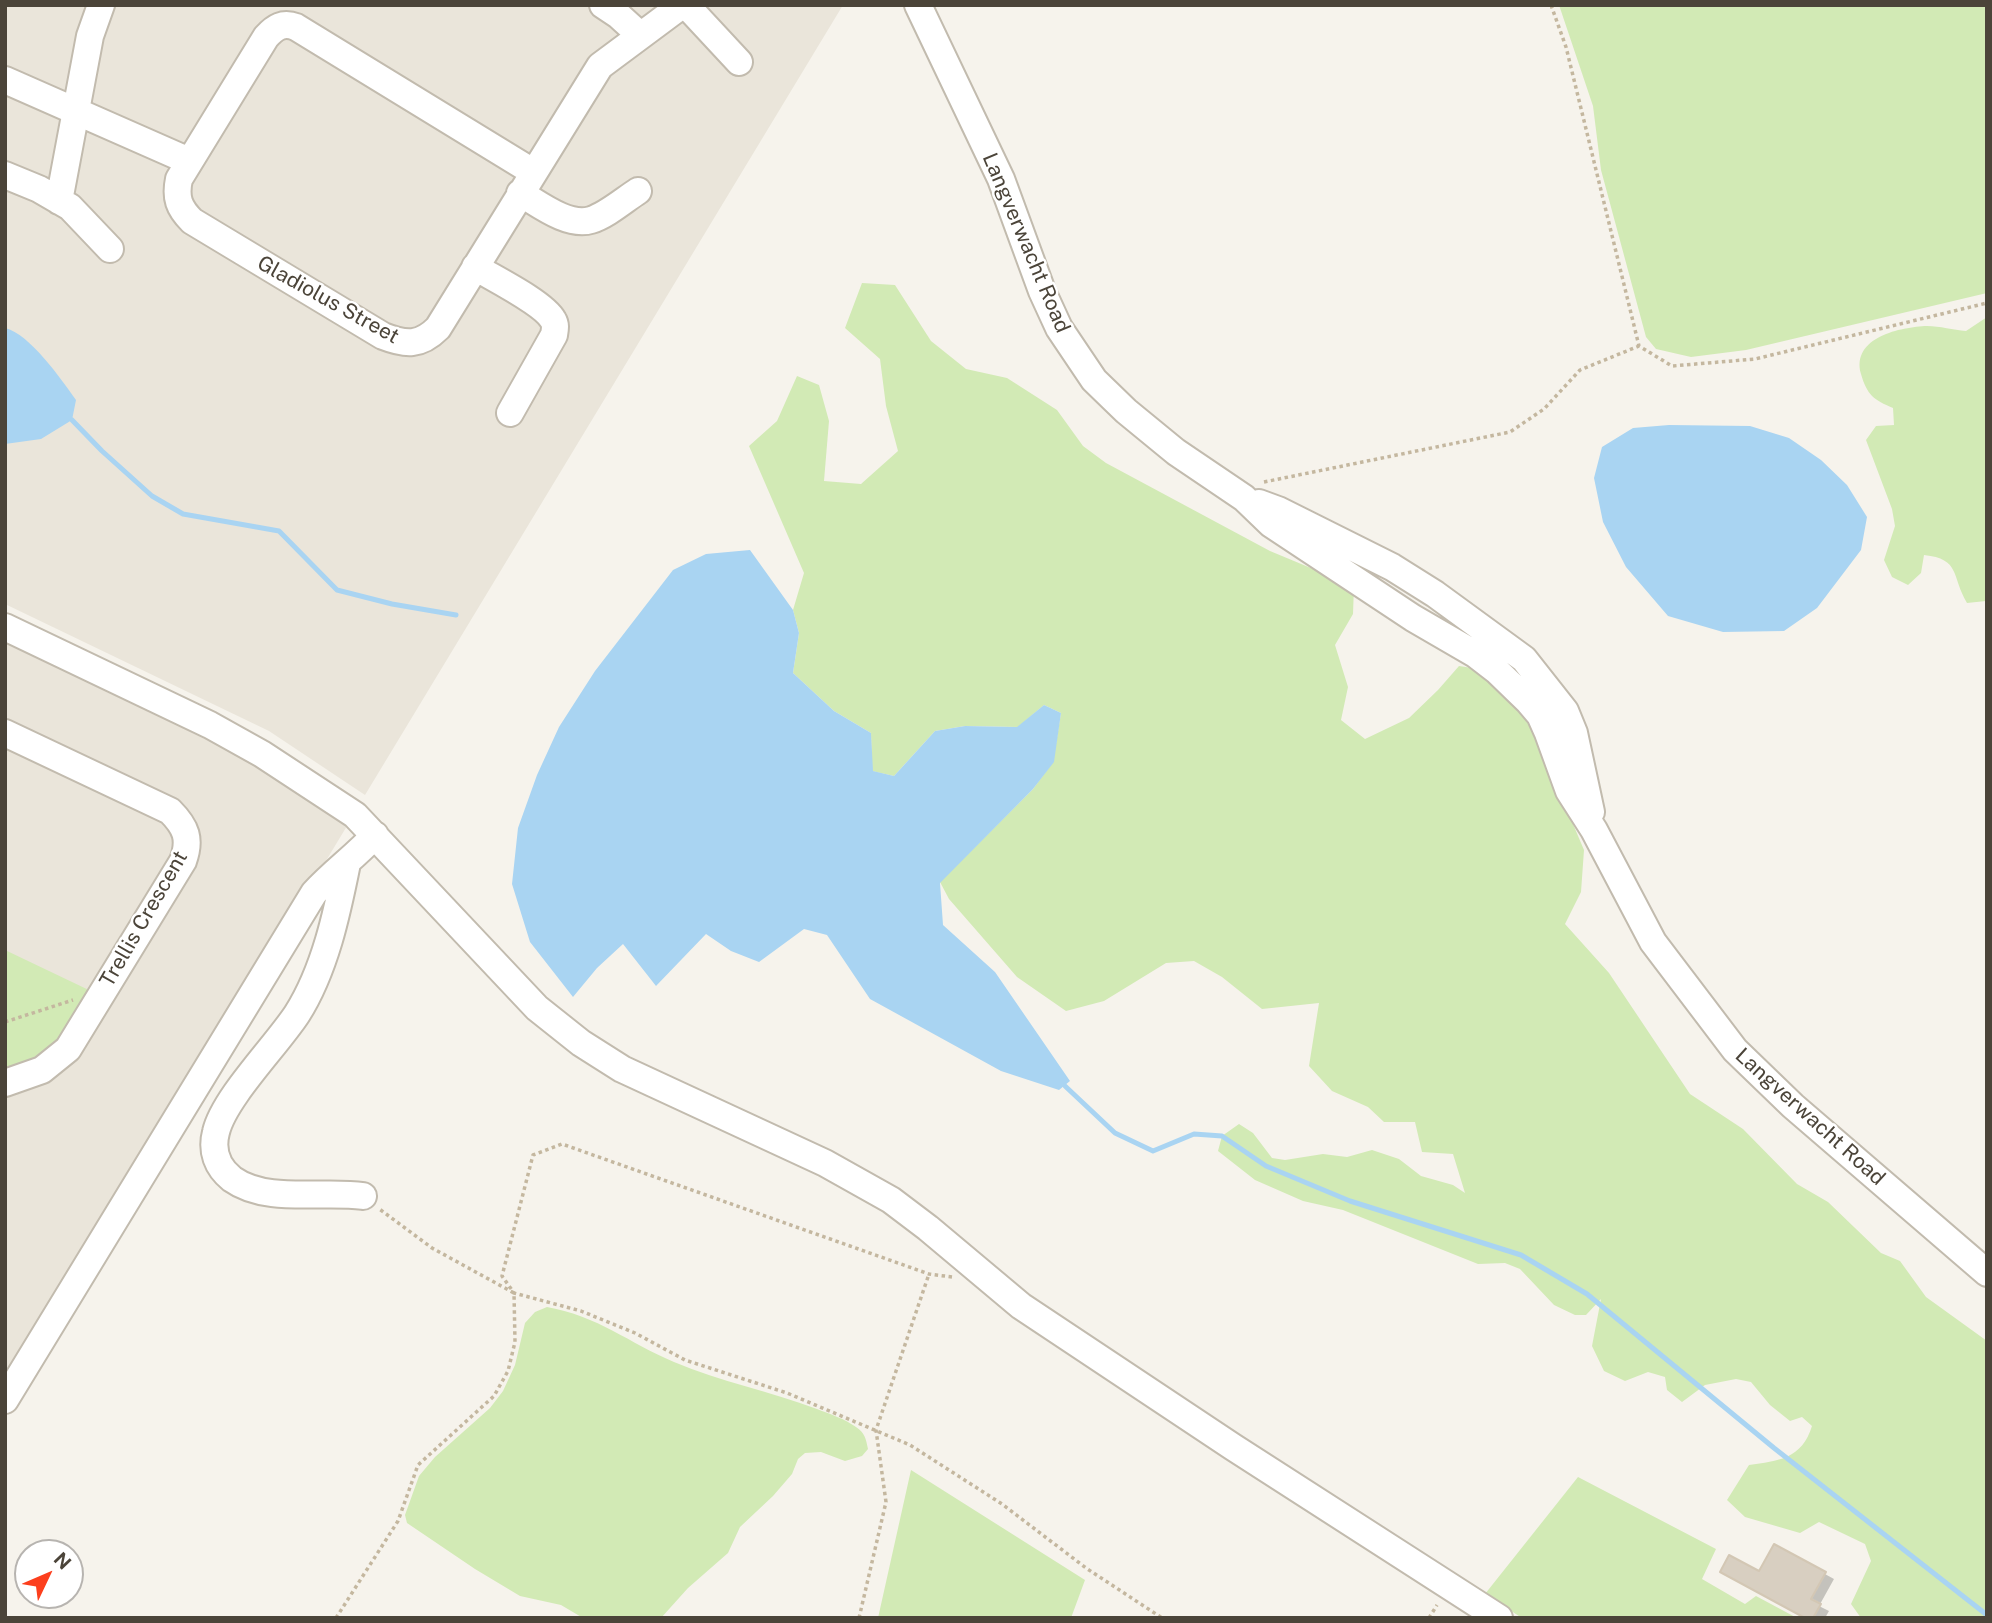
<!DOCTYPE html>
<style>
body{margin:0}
#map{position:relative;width:1992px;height:1623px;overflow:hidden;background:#f6f3ec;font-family:"Public Sans",sans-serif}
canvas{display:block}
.frame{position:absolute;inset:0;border:7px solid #4b4439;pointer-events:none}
.north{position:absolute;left:14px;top:1539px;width:70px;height:70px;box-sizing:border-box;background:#fff;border:2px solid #b7b4b0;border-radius:50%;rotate:46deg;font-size:19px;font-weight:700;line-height:28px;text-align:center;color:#4b4439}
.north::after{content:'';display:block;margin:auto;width:24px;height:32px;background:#fc3f1d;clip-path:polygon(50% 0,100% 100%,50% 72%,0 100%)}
</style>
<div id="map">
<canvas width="1992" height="1623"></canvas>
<div class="frame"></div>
<div class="north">N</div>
</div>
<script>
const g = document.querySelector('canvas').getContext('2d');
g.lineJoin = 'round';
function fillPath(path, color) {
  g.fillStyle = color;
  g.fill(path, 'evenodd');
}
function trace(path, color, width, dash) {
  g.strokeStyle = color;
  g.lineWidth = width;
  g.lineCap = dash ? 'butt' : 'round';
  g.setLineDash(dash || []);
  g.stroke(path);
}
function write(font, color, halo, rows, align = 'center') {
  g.font = font + ' "Public Sans",sans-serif';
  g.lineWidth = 5;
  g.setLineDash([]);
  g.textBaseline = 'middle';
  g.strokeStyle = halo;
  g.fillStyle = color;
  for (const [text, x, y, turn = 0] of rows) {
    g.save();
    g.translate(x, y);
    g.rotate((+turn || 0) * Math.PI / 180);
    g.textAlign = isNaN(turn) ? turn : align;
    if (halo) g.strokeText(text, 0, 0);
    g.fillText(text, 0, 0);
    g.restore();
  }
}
const residential = new Path2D(`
 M5,5h838l-478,790 -96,-64 -264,-127z
 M5,640l243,120 99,66 -342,565z`);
const green = new Path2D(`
 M1559,5h428v288l-241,57 -55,7 -35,-8 -10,-12 -45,-167 -8,-64z
 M862,283l33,2 36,56 35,28 41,9 50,32 26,36 23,17 164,88 84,35 -1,28 -18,31 13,42 -7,33 24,19 44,-21 29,-28 21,-24 40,6 38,38 25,88 22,52 -3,42 -16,32 44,49 81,121 53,35 54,55 31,18 53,51 19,8 26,36 61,44v277h-126l-10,-14 20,-43 -6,-17 -46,-22 -19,11 -55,-16 -18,-17 22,-35c29,-4 53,-6 63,-39l-10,-9 -12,4 -20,-16 -19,-23 -15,-3 -31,6 -23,17 -15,-12 -2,-13 -17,-5 -23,9 -21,-10 -12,-25 9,-47 -15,16h-11l-21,-10 -34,-36 -15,-6 -27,1 -135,-54 -40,-9 -48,-21 -37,-29 4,-15 17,-12 14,9 19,25 13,2 38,-6 24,3 25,-7 27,9 22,17 32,9 12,8 -12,-39 -31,-2 -7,-30h-31l-16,-15 -36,-16 -23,-25 10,-63 -57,6 -40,-32 -28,-16 -28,2 -62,38 -38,10 -49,-34 -68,-78 -9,-17 93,-93 20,-27 8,-49 -17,-8 -26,22 -53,-1 -30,5 -41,45 -22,-5 -1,-38 -37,-22 -41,-38 6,-40 -6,-23 11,-37 -55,-127 28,-25 20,-45 22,9 10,36 -5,60 37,3 37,-33 -12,-45 -6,-47 -35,-31z
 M1987,317v279l-1,5 -19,2c-16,-27 -6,-44 -43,-48l-3,18 -13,12 -16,-8 -8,-17 11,-34 -3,-17 -26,-69 10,-14 18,-1 -1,-17c-19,-8 -26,-13 -32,-34 -10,-37 40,-47 66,-48 13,0 26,4 39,5z
 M5,950l88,42 -36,57 -52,23z
 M547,1307c51,9 82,36 127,55 47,20 96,29 143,47 13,5 28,10 39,18 9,6 10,12 12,22l-6,7 -17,5 -24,-9 -16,1 -7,6 -6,15 -19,22 -33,31 -12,26 -40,35 -27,30h-78l-22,-13 -41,-9 -45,-27 -68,-46 -2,-8 14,-39 16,-19 55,-49 13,-17 12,-26 10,-42 10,-11z
 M911,1470l174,110 -14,38h-193z
 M1578,1477l138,72 -14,30 43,25 11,-8 41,22h-275l-37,-24z`);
const water = new Path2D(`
 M5,328c25,6 56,51 71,72l-4,20 -31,19 -36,5z
 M1669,425l81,1 39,12 32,22 26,25 20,32 -6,33 -44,58 -33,23 -61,1 -55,-16 -42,-49 -23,-45 -9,-44 8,-31 31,-19z
 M750,550l43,60 6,23 -6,40 41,38 37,22 2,38 21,5 41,-45 30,-5 52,1 27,-22 17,8 -7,49 -21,27 -93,94 3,42 52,47 75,109 -11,9 -58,-19 -131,-72 -43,-64 -23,-6 -45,33 -28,-11 -25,-17 -50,52 -33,-42 -26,24 -24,29 -43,-55 -18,-58 6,-56 19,-53 22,-48 36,-56 78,-101 33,-16z`);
const shadow = new Path2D(`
 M1774,1546l60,33 -15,27 10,5 -4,7h-17l-48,-45z`);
const stream = new Path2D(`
 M72,420l30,31 50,45 31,18 96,17 58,59 55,14 64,11
 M1065,1086l50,47 38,18 41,-17 28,2 44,30 84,35 171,54 66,39 187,154 213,167`);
const building = new Path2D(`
 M1774,1544l52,28 -15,27 10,5 -8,14h-8l-85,-46 9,-17 30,16z`);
const path = new Path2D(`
 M1551,5l15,42 73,299 33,20 83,-7 232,-56
 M1264,482l246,-50 34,-23 36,-39 59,-24
 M5,1022l68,-22
 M952,1277l-23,-3 -367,-130 -29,11 -31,121 12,17 67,18 54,22 50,27 102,33 123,52 92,59 84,64 76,50
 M336,1618l62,-97 20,-56 76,-69 14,-25 7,-29 -1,-49 -82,-45 -54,-40
 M859,1618l27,-116 -10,-72 53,-156
 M1429,1618l8,-13`);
const minor = new Path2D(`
 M603,5l15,10 22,20
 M686,5l53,57
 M918,5l83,174 41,112 17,37 35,52 32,31 50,41 68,46 27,26 142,94 62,36 22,17 32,31 11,13 8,18 21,58 25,39 59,112 82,108 58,56 194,167
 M5,80l184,81
 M533,172l-237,-145c-13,-5 -21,0 -30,10l-87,142c-4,19 0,29 13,42l191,115c23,9 37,10 55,-8l162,-262 82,-61
 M5,175l34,14 31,18 40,42
 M520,193c19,11 48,34 71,27 16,-5 33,-20 47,-29
 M59,201l31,-165 11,-31
 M475,267c18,11 69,36 78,53 3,5 2,9 1,15l-44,78
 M1259,503l19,7 114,57 43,27 89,65 41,52 9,22 17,79
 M5,627l205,98 52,29 93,61 182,193 44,35 41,26 203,94 66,37 37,28 93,78 212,141 266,171
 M5,733l165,78c16,16 21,28 13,50l-115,188 -26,21 -37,13
 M347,863c-10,50 -22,107 -50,151 -21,32 -73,84 -81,118 -5,19 1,35 16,47 35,25 91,11 131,17
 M5,1400l309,-507c19,-21 42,-37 61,-58`);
const streetNames = [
 ["Langverwacht Road",1026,243,67],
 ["Gladiolus Street",328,300,29],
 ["Trellis Crescent",144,919,-60],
 ["Langverwacht Road",1810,1117,42]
];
fillPath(residential, '#eae5da');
fillPath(green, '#d2eab5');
fillPath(water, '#a9d4f2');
fillPath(shadow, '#0003');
trace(stream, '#a9d4f2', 5);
fillPath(building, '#d8cfc1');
trace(building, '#d3c7b4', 2);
trace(minor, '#c2bbae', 30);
trace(path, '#c4b79f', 3.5, [3.5, 3.5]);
trace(minor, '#fff', 26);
write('21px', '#4b4439', '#fff', streetNames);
</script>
